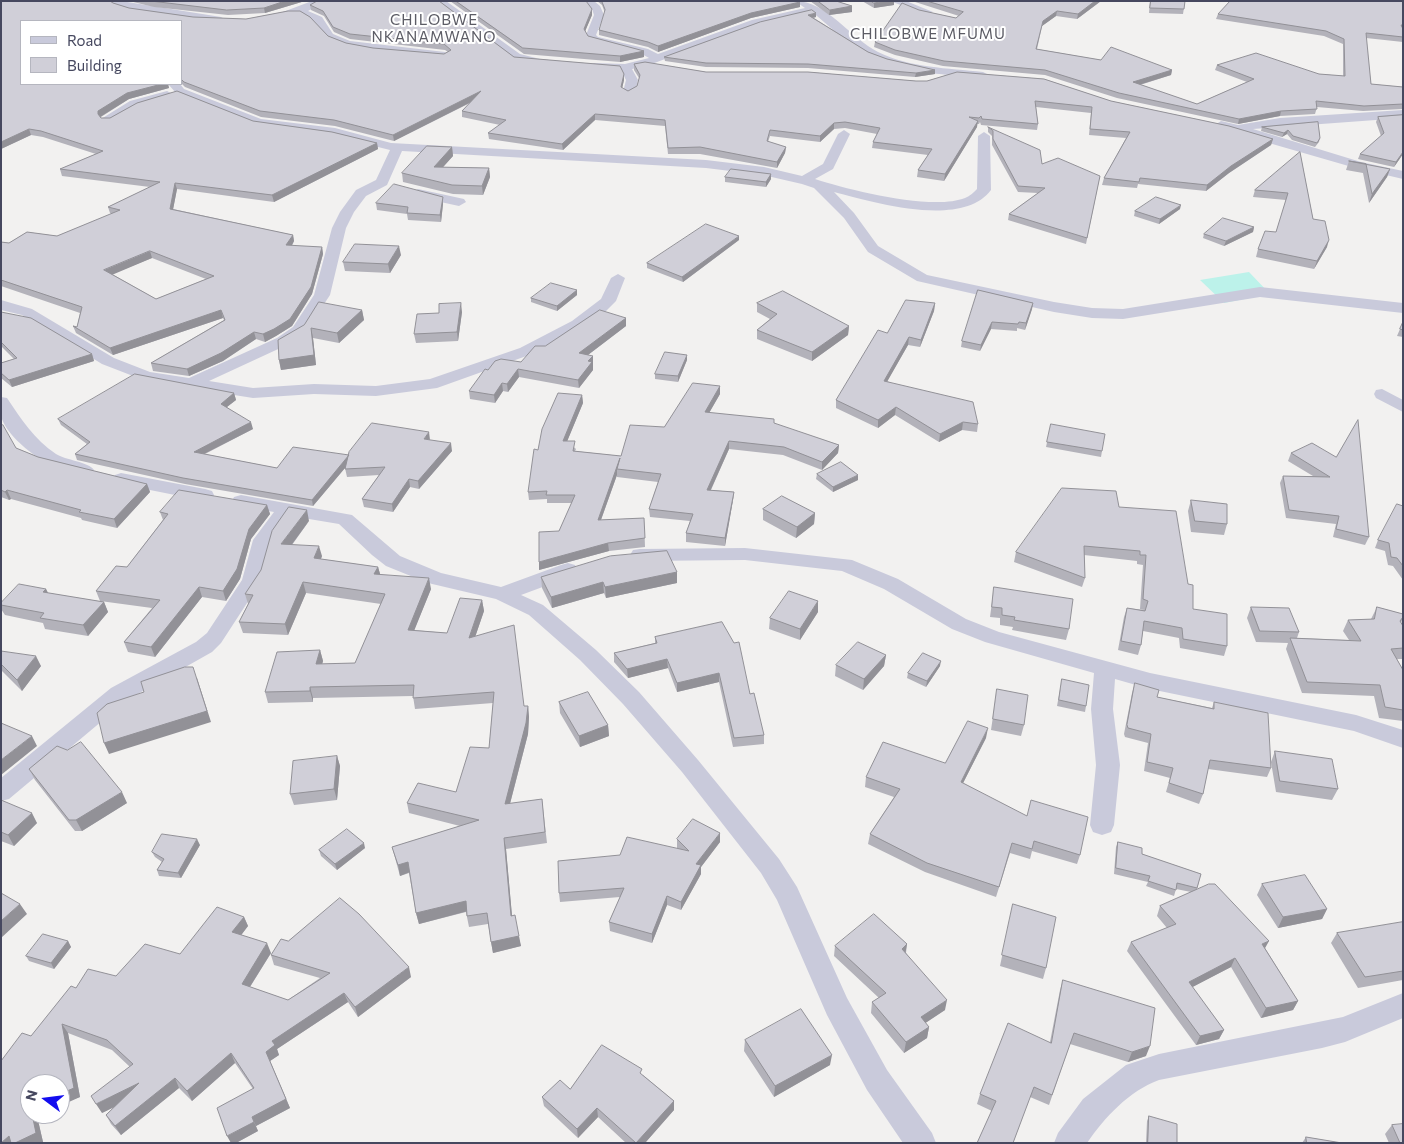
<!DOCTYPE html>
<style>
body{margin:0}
#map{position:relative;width:1404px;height:1144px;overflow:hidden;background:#f2f1f0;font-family:Commissioner,sans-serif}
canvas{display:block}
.frame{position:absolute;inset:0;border:2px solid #46485f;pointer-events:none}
.legend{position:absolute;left:20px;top:20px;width:162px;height:65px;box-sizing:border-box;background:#fff;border:1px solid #b5b6bf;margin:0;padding:6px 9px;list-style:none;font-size:15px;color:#46485f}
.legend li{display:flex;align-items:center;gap:10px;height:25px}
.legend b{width:25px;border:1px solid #b5b6bf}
.north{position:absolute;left:20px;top:1074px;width:50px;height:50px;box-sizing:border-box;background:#fff;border:1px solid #b5b6bf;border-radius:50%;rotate:285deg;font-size:14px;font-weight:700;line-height:20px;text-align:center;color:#46485f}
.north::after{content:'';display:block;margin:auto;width:18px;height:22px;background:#130def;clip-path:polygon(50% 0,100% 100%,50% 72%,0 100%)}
</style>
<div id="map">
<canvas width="1404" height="1144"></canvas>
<div class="frame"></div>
<ul class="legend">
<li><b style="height:6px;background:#c9cadb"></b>Road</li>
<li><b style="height:14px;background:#d0cfd8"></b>Building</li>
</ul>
<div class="north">N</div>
</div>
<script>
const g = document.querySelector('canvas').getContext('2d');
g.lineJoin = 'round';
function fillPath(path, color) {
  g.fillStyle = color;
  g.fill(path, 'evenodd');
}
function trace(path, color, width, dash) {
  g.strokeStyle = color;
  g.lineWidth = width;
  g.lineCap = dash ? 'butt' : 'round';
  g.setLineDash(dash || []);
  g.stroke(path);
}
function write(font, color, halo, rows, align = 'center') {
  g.font = font + ' Commissioner,sans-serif';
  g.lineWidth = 4;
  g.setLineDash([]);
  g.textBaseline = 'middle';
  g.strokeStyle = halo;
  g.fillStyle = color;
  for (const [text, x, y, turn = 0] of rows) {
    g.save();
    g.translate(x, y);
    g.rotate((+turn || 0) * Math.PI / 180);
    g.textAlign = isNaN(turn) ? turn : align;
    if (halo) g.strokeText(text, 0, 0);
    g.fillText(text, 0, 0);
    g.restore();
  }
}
const green = new Path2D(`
 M1249,272l21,22 -46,9 -24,-23z`);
const street = new Path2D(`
 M105,1h16l100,16 5,3 -5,3 -92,-13z
 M312,1h14l-18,10 14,6 11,17 17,7 95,11 5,3 -5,3 -100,-12 -19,-8 -12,-17 -16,-7 -26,7 -5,-3z
 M434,1h12l74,53 24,6 2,2 -6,3 -28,-6z
 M582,1h12l6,5 4,9 -8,20 2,2 50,12 10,5 94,-34 53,-12 -10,-7c32,0 55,37 83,51 32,16 70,16 105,20l6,3 -6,3c-43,-4 -90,-5 -126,-29 -16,-11 -30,-25 -45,-37l-53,12 -110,41 -17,4 6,11 -3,12 -6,3 -6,-3 3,-12 -5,-10 -27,-1 -6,-3 6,-3 31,1 24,-6 -9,-5 -50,-12 -4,-6 8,-20 -2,-6z
 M890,1h16l27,11 -9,2z
 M168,84h12l4,5 77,30 74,9 56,15 315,17 58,7 38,9 21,-12 15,-30 6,-4 6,4 -17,35 -18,10c34,11 117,32 150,19 5,-2 9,-6 12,-9l1,-53 6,-4 6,4 1,54c-29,39 -118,12 -157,2l20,21 24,33 49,29 127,27 38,6 31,1 137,-22 143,16v10l-143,-16 -137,22 -31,-1 -38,-6 -137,-31 -49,-29 -24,-34 -30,-30 -12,-4 -39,-9 -57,-7 -304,-17 -15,34 -21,11 -12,16 -8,16 -16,67 -25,38 -16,11 -80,37 44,7 61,-4 62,2 54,-7 90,-31 52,-27 29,-22 10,-21 7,-4 7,4 -9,23 -10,10 -22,16 -52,27 -95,34 -61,8 -62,-2 -61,4 -107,-17 -44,-17 -80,-49 -21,-5v-10l31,9 82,49 36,14 39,6 88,-40 16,-11 21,-32 18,-67 8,-16 16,-22 20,-10 14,-30 -56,-14 -79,-11 -79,-32z
 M167,91l6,3 -2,2 -33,11 -27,15h-8l-2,-3 29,-18z
 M1403,110v8l-150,11 108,33 42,9v8l-51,-12 -135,-39 -2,-3 6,-4 17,4 42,-7z
 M418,189l46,10 2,3 -7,4 -46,-10 -2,-3z
 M1382,389l21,11v12l-27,-14 -2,-4 2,-4z
 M1,397l6,1c14,21 27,41 49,56 9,6 33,8 38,16l-3,4c-27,7 -83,-31 -90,-58 -1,-5 0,-13 0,-19z
 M121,473l84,16 7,2 2,4 -2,4 -7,2 -90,-18 -3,-4 3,-4z
 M241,495l111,20 48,41 41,17 60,14 60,-22 7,-2 7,2 3,5 -3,5 -54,20 22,10 53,45 43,42 59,68 81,99 18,28 50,111 40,72 45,63 4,10h-33l-36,-53 -40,-75 -50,-115 -16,-27 -79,-101 -59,-68 -43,-44 -51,-45 -33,-16 -68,-16 -42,-17 -14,-11 -33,-31 -48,-8 -18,25 -11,39 -41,63 -9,9 -85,48 -118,99 -8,2v-23l110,-90 85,-46 11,-9 35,-53 11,-40 21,-28 -40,-7 -2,-4 2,-4z
 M745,548l107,12 46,19 68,40 33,13 151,41 206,42 47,15v18l-49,-17 -204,-42 -35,-10 -2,30 7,56 -6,60 -3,7 -9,3 -9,-3 -3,-7 6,-60 -5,-56 3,-36 -109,-31 -33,-13 -68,-40 -42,-18 -97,-11 -105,1 -7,-1 -3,-5 3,-5 7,-1z
 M1403,993v25l-58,24 -23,6 -163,32c-30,11 -54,37 -72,63h-33l4,-10 25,-34 43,-34 33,-11 184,-37z`);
const wall = new Path2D(`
 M1,1h109l3,2 16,5 64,9 53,2 42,-8h12l10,6 18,19 18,7 27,5 71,6 4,-2 -3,-2 -95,-11 -16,-7 -10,-16 -13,-6 -1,-5 7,-4h122l75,56 106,9 4,8v6l-2,8 6,3 9,-5 2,-8 -5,-8v-6l11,-2 61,10h102l108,9h11l30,-9 87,7 67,22 118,25 44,13 -2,6 -42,28 -23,18 -68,-7 -1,4 -35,-3 2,-7 22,-40 -37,-3 2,-22 -55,-6 2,17 -1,6 -56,-5 -1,-3 -1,2h-2v3l-33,54 -27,-4 1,-7 10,-15 -56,-7 1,-6 4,-8 -32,-6 -11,1 -14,13 -50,-6 -2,6 18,5 -1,6 -8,15 -77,-14h-32l-3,-28 -70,-6 -32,30 -74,-11 -1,-6 12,-8 -38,-8v-6l8,-8 -76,38 -59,-15 -74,-9 -76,-30 -4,-4v-62h-160v63h147l1,4 -40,11 -28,18v1h9l27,-15 40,-12 76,30 79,11 45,11 1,6 -104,53 -97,-13 -4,20 120,26 1,6 -2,5 30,1 1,7 -11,40 -20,32 -16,10 -11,6 -9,-3 -33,22 -34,15 -36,-5 -2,-8 73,-43 -1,-2 -110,37 -37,-22 -3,-7 4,1 3,-14 -79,-27v-44l8,1 18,-11 30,4 55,-22 -2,-1 -2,-6 42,-20 -88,-11 -2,-7 36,-15 -53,-17 -12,-2 -30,14zM152,258l54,21 -50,20 -44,-25z
 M129,1h176l-40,12 -37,2 -74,-8z
 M450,1h136l6,14 -7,16 3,5 56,15v6l-24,5 -96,-8z
 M597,1h202l1,1v5l-49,11 -93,34 -10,-5 -49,-12v-5l6,-17 -3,-8z
 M810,1h26l16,5v6l-23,3z
 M862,1h32v4l-20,3z
 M912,1h189l-24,18 -21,-3 -14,10 -5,23 64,11 71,10 -1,5 -31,10 57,19 50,-22 -32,-12 2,-5 126,11v-32l-19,-8 -108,-17 2,-5 185,-13v41l-37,-4 5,46 32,3v22l-40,2 -46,-4 -2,7 -35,2 -42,8 -121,-26 -72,-23 -102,-9 -48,-11 -21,-8 1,-5 44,-32 37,8 3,-2z
 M1150,1h35l-2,13 -34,-1z
 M816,17l-2,1 54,34 19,7 48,11v4l-20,3 -107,-9 -102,-1 -41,-6 -1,-4 96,-35z
 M1403,115v39l-9,13 -36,-8 2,-5 21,-18 -5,-14 2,-5z
 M1318,122l2,16 -1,4 -4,5 -23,-7 -5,-6 -5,3 -21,-6 1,-4z
 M988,127l54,37 58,12 -14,68 -78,-24 1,-6 29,-21 -20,-1 -26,-47v-9l-4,-4z
 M452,147l1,9 -10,11 46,1 1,9 -7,18 -30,-1 -50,-12 -1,-9z
 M1300,152l13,67 14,28 -13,22 -58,-12 2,-8 18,-17 10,-32 -33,-3 2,-7z
 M1349,161l41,8 -3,8 -18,26 -6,-30 -17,-3z
 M771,174v5l-5,8 -41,-5v-5z
 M443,197v7l-2,18 -33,-2 -1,-6 -30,-4 -1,-7z
 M1180,209l-21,15 -25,-8 1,-5z
 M1254,227l-1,5 -29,14 -21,-8 1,-4z
 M739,240l-56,42 -36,-14v-5z
 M401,255l-11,18 -45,-2 -2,-9z
 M577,290v5l-20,16 -26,-9v-4z
 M978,290l55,13 -1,6 -7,21 -8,-2v3l-26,-2 -11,22 -19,-4 1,-6z
 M757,303l92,23 -1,9 -36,26 -55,-22v-9l13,-11 -13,-7z
 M935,303l-1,8 -14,36 -12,-2 -21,36 91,43 -1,8 -15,-2 -23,12 -44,-27 -17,13 -42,-20v-8l51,-67z
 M362,310l2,10 -25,23 -26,-5 3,27 -35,5 -2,-10 -1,-20z
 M1,312l91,42 2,7 -82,26 -11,-9v-15l13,-4 -13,-13z
 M462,312l-4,29 -42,2 -2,-9 25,-21z
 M626,318v8l-38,29 5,9h-1l1,6 -14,18 -60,-11 -11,15 -5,-1 -8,12 -25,-4 -1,-8 19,-21 33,-8 24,-16z
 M1403,322v15l-6,-1z
 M687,360l-9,22 -23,-3v-5z
 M720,386v8l-11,19 65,6v5l65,21 -1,8 -16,17 -39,-15 -54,-6 -18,41 23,2 -1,8 -8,46 -39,-4v-9l4,-12 -40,-4 -1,-8 9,-27 -41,-5v-2l-16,45 43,-2 1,29 -36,4 -70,19 20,-39 13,-28h-25v-4l-18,1 -1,-8 10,-42 44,-55 1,8 -16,38 9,8 -1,2 46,5 43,-29z
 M234,393l2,7 -9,7 26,22 -48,25 72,14 153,-28 22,11 -33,38 -9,-2 -17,25 -29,-5 -2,-8 17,-24 -32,2 -2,-9 -32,38 -128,-22 -108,-24 -2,-6 12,-10 -26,-19 -3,-6z
 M1051,424l51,27 -1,6 -55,-10z
 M1,426l15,22 22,9 109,27 3,8 -33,36 -35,-8 -1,-2 -70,-19 -2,1 -8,-3z
 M1291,453l45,4 33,80 -4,8 -32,-8 3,-13 -50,-6 -6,-35 3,-7h30l-25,-15z
 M817,474l41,6 -25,12 -17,-13z
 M1191,500l36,24 -3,11 -33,-3 -3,-21z
 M267,505l3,9 -19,25 -11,40 -14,22 -24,-4 -47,60 -27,-5 -4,-10 28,-34 -52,-7 -4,-10 31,-24 36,-47 -3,-8z
 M1403,506v74l-10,-14 -5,-1 -3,-14 -10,-3 3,-8z
 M1119,507l69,77 5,25 34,37 -3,10 -44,-8 -1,-10 -36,-7 -2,14 -3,10 -20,-5 6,-33 3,-9 18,2 -5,-1 3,-44 -6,-1v-3l-53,-6 1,23 -3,9 -68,-25 2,-10z
 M763,509l52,4 -1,11 -18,14 -33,-18z
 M309,521l-17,24 30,11 -1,3 57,8 2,7 51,15 -17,41 33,3 35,-33 2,11 -9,26 49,69h4l1,11 -1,17 -18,70 32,-5 5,44 -41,6 6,67 9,30 -28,7 -5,-29 -19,3 -3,-15 -47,12 -3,-11 -7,-40 -9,3 -8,-29 68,-21 -51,-13 -2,-10 49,-11 33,-44 4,-45 -78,6 -2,-13 -100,2v4l-45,1 -3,-11 55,-42 3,11 -1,3 33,-1 26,-59 -75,-11 -18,42 -45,-2 -4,-11 9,-18 -3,-10z
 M677,572v11l-71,15 -2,-5 -52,15 -10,-20 -1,-11z
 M994,587l75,42 -3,11 -54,-10 1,-3 -13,-2v-7l-10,-1z
 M46,589l2,4 56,9 4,10 -20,24 -43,-7 -2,-6 -38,-8 -4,-6v-6z
 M1251,607l48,25 -2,6 52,2 -6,-9 5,-11 23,-1 6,-12 26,7v4l-2,5 2,3v33h-6l6,11v51l-24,-3 -5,-22 -72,-3 -16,-44 2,-6 -32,-1 -9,-24z
 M818,612l-18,28 -31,-11 1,-11z
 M722,622l28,72 14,41v9l-31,3 -14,-65 -42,10 -9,-24 -40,10 -14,-16v-9l41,-10v-6z
 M1,651l40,15 -19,25 -21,-21z
 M886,655l-2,11 -21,24 -28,-14 1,-11z
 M940,666l-14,21 -19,-9 1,-5z
 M1062,679l24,27 -1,6 -28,-6z
 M1135,683l22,14 55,11 2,-6 57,66 -4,9 -59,-8 -5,25 -4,10 -33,-12 4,-14 -26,-7 4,-28 -23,-6 -1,-3 8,-41z
 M997,689l27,36 -3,11 -30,-6z
 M559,702l49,23 1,11 -29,11 -20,-34z
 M986,738l-23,45 117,72 -3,9 -45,-13 -2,8 -20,-6 -14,44 -71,-25 -57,-28 2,-10 24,-37 -29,-10 1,-10 79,-14z
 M1275,751l63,38 -6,11 -56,-8 -5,-30z
 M337,756l3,10 -3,34 -43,5 -4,-11z
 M29,769l98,34 -45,28h-7l-40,-51z
 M1,800l36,23 -23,23 -13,-5z
 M677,839l43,3 -19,25v7l-20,36 -14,-5 -15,38 -42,-12 -1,-9 11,-25 -60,5 -1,-9 61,-38 58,-6 -1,-1z
 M1118,842l24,12 59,20 -4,15 68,59 33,53 -5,9 -32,8 -30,-51 -39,20 32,43 -5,9 -23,6 -69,-94 4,-9 36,-14 -10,-12 3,-10 31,-14 -15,-3 -2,7 -28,-10 2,-4 -34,-8 2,-27z
 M200,845l-19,33 -22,-2 -2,-6 5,-8 -7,-5 -3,-5z
 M365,848l-28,22 -16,-14 -2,-6z
 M1262,884l65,25 -5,10 -44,9 -21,-33z
 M1013,904l33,64 -3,11 -43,-13z
 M244,917l4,9 -7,9 30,18 -21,34 38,13 32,-22 -46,-13 -3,-10 140,22 -53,40 -10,-15 -71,47 2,6 -9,6 20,47 -34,18 2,5 -22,12 17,-54 -18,-26 -43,38 -13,-13 -58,47 -10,-11 -5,-9 8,-8 -12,6 28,-46 -18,-17 -44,-17 12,64 -50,17h12l-5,2 6,26 -3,1h-39l30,-107 45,-48 40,-12 64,-22z
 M1403,922v58l-45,8 -27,-45 6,-10z
 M68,941l3,6 -17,22 -25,-8 -3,-5z
 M907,944l-1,9 39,57 -20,13 4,4 -2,11 -23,15 -33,-40 1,-11 7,-4 -45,-42 1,-10z
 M1063,980l83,76 -18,6 -58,-18 -21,61 -19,-8 -17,46h-36l15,-32 -15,-7 3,-10 70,-52 10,-52z
 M745,1040l85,25 -56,32 -30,-46z
 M643,1075l31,26v9l-29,33h-19l-28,-26 -20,21 -34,-32 -2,-9 28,-8z
 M1149,1116l28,27h-31l1,-22z
 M1392,1125l11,18h-14l-4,-9z
 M1306,1137l36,6h-40z`);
const shadedWall = new Path2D(`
 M285,1h20l-40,12 -1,-5z
 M886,1h8v4l-20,3v-5z
 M1095,1h6l-24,18 1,-5z
 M800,2v5l-49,11 -93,34v-6l93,-33z
 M852,6v6l-23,3 1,-5z
 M592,9v6l-8,19v-5z
 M1057,11l-1,5 -14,10 -6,28 7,-33z
 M816,13v4l-8,2v-4z
 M644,51v6l-24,5v-6z
 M935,70v4l-20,3 1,-4z
 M1172,70l-1,5 -39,12 1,-5z
 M624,74v6l-3,13v-6z
 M162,84h6l1,4 -40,11 -29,18 -2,-3v-3l29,-18z
 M481,91v6l-87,44 -1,-6z
 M1281,111l-1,5 -42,8 1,-5z
 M595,114v6l-32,30 -1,-6z
 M978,121l-1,6 -33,54 1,-7z
 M834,123v6l-14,13v-6z
 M29,129l2,6 -30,14v-7z
 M1288,130l-1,4 -5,3 2,-4z
 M1273,139l-2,6 -42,28 -23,18 1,-6 24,-19z
 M377,143l1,6 -104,53 -2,-7z
 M452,147l1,9 -18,20 -1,-9z
 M786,147l-1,6 -8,15v-6z
 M1403,152v2l-9,13 2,-5z
 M489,168l1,9 -7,18 -1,-9z
 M1390,169l-3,8 -18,26 3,-9z
 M771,174v5l-5,8v-5z
 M175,183l2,6 -5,26 -2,-6z
 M443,197v7l-2,18 -1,-7z
 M1181,205l-1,4 -21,15 1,-5z
 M1254,227l-1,5 -29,14 2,-5z
 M293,235l1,6 -6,11 -2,-7z
 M739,236v4l-56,42 -1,-5z
 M1329,240l-2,7 -13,22 3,-8z
 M399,246l2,9 -11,18 -2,-9z
 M322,247l1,7 -11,40 -20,32 -16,10 -11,6 -2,-8z
 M150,251l2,7 -45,19 -3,-7z
 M577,290v5l-20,16v-5z
 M461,303l1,9 -4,29 -1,-9z
 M935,303l-1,8 -14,36 1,-7z
 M1033,303l-1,6 -7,21 1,-7z
 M221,310l2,8 -110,37 -3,-7z
 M362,310l2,10 -25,23 -2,-10z
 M626,318v8l-46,35 -1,-8z
 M992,322l-1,7 -11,22 1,-6z
 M849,326l-1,9 -36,26v-9z
 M311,328l2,10 3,27 -35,5 -2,-10z
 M254,332l2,7 -33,22 -34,15 -2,-7z
 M909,337l-1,8 -25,44 1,-8z
 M92,354l2,7 -82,26 -3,-7z
 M687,355v5l-9,22v-6z
 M593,356v14l-14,18 -1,-8 10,-19z
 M518,369l1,8 -11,15 -1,-8z
 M502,383l1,8 -8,12 -1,-8z
 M720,386v8l-15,26v-8z
 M234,393l2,7 -13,10 -2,-6z
 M582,395l1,8 -19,46 -1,-8z
 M896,407l-1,8 -17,13v-8z
 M251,422l2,7 -57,29 -2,-6z
 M963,422l-1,8 -23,12 1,-8z
 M429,432l1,8 -6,-1z
 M729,441v8l-22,49v-8z
 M451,443l1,8 -33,38 -1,-8z
 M839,445l-1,8 -16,17v-8z
 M349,455l1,7 -37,44 -1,-6z
 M620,458l-3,11v6l-19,53v-8z
 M858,475v5l-25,12v-5z
 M409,479l1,8 -17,25 -1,-8z
 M147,484l3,8 -33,36 -3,-9z
 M7,490l4,9 -2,1 -4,-8z
 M734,492l-1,8 -8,46v-8z
 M267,505l3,9 -19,25 -11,40 -14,22 -3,-10 26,-62z
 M307,510l2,11 -25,34 -3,-11z
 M815,513l-1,11 -18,14 1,-11z
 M608,543l1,8 -70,19v-8z
 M319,546l3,10 -5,12 -3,-10z
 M378,567l3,10 -7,-3z
 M677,572v11l-71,15 -1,-11z
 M429,578l2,11 -21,52 -2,-11z
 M303,582l3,11 -18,42 -3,-11z
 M603,582l1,11 -52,15 -1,-11z
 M199,587l3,10 -47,60 -4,-10z
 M46,589l5,10 -8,-7z
 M482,600l2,11 -13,38 -2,-11z
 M818,601v11l-18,28v-11z
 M104,602l4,10 -20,24 -5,-11z
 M320,650l3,11 -4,14 -3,-11z
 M886,655l-2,11 -21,24 1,-11z
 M36,656l5,10 -19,25 -5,-11z
 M667,659l1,9 -40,10 -1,-9z
 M941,661l-1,5 -14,21 1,-6z
 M719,673v9l-42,10v-9z
 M197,678l14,44 -102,32 -5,-11z
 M310,687l3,11v4l-3,-11z
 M528,706l1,11 -1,17 -21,81 -2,-11z
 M608,725l1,11 -29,11 -1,-11z
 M988,728l-2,10 -27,53 2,-9z
 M32,736l5,10 -36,29v-15z
 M337,756l3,10 -3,34 -3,-11z
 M122,792l5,11 -45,28 -6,-11z
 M32,813l5,10 -23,23 -6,-11z
 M720,833v9l-19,25v7l-20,36v-8l15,-38z
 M504,838l2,11 7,78 -2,-11z
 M197,839l3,6 -19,33 -3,-5z
 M364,843l1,5 -28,22 -2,-6z
 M408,862l2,10 -10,4 -2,-11z
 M667,896v9l-15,38v-9z
 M466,901l2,10 -49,13 -3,-11z
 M20,904l7,10 -26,24v-17z
 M1327,909l-5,10 -44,9 5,-11z
 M244,917l4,9 -12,16 -4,-10z
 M519,936l2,10 -28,7 -2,-11z
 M68,941l3,6 -17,22 -3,-6z
 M1269,941l-5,9 -2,-6z
 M267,943l4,10 -25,40 -4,-9z
 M907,944l-2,11 -3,-6z
 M1235,958l-4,9 -46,24 4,-9z
 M409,967l2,10 -53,40 -3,-10z
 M344,993l4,9 -71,47 2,6 -9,6 20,47 -34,18 -4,-9 14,-65 6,-11z
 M947,1000l-2,10 -27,18 3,-11z
 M1298,1001l-5,9 -32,8 5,-10z
 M62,1024l6,9 12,64 -20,9z
 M929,1027l-2,11 -23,15 2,-11z
 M1224,1030l-5,9 -23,6 4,-9z
 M1150,1046l-4,10 -18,6 4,-10z
 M231,1053l4,10 -43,38 -5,-10z
 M832,1055l-2,10 -56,32 1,-11z
 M175,1078l4,10 -58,47 -6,-9z
 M139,1083l6,9 -43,21 -6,-9z
 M674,1101v9l-29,33h-9z
 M597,1108l1,9 -20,21 -1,-9z
 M32,1114h10l-5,2 6,26 -3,1h-25z
 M254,1122l4,9 -22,12h-5l-4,-7z
 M9,1136l5,7h-13z`);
const building = new Path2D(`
 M1,1h109l3,2 16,5 64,9 53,2 42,-8h12l10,6 18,19 18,7 27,5 71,6 7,-4 -7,-6 -94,-10 -17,-7 -10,-16 -13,-6 7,-4h122l75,56 106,9 4,8 -3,13 7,4 9,-5 3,-11 -6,-11 11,-2 61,10h102l108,9h11l30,-9 87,7 67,22 118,25 44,13 -42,27 -24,19 -67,-7 -1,4 -35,-4 26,-46 -40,-3 2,-22 -57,-6 3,23 -56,-5 -1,-3 -2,2 -10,-1 9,4 -33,53 -27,-4 14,-21 -59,-7 7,-14 -35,-6 -11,1 -14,13 -50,-6 -3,11 19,6 -9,15 -77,-15 -32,1 -3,-28 -70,-6 -33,30 -74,-11 18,-13 -44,-9 19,-20 -88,44 -59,-15 -74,-9 -76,-29 -3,-3v-58h-160v63h141l-35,9 -29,18v3l3,4h9l27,-15 40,-12 76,30 79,11 45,11 -105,52 -97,-12 -5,26 123,26 -7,10 36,2 -11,40 -21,32 -16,10 -11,5 -9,-2 -33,21 -34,16 -36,-6 74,-43 -4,-10 -111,38 -37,-22 4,1 5,-20 -81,-27v-38l8,1 18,-11 30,4 63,-26 -12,-3 52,-25 -100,-13 43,-18 -62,-20 -12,-2 -28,13zM150,251l64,25 -58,23 -52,-29z
 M151,1h134l-21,7 -37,2z
 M456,1h130l6,8 -8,20 4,7 56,15 -24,5 -97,-8z
 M602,1h197l1,1 -49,11 -93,33 -10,-4 -49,-12 6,-20z
 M818,1h18l16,5 -22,4z
 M871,1h15l-12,2z
 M927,1h168l-17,13 -21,-3 -14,10 -7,28 65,11 10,-13 61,23 -39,12 64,22 57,-25 -37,-14 39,-12 63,21 26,2 -1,-37 -18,-8 -108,-17 12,-13h173v24h-2l2,4v8l-37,-4 5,51 32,3v17l-39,2 -48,-5 1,8 -36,2 -42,8 -120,-26 -74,-23 -101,-9 -49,-11 -20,-8 27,-39 17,7 37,8 7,-6z
 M1151,1h34l-1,8 -34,-1z
 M812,10l4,3 -8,2 60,37 19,7 48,11 -19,3 -108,-9 -102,-1 -42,-6 96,-35z
 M1403,115v37l-7,10 -36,-8 24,-21 -6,-16z
 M1318,122l2,16 -3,5 -24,-7 -5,-6 -4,3 -22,-6z
 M988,127l52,23 2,14 16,-6 42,18 -13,62 -78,-24 36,-26 -27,-2 -25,-47v-8z
 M427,146l25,1 -18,20 55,1 -7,18 -30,-1 -50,-12z
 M1300,152l13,67 12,2 4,19 -12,21 -59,-12 7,-18 11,1 12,-39 -33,-3z
 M1349,161l41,8 -18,25 -6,-30z
 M731,169l40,5 -5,8 -41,-5z
 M394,184l49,13 -3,18 -33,-2 1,-6 -32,-4z
 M1156,197l25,8 -21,14 -25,-8z
 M1223,218l31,9 -28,14 -22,-7z
 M706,224l33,12 -57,41 -35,-14z
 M355,244l44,2 -11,18 -45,-2z
 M551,283l26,7 -20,16 -26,-8z
 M978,290l55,13 -7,20 -7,-1 -1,2 -26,-2 -11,23 -19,-4z
 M783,291l66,35 -37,26 -55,-22 20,-16 -20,-11z
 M906,300l29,3 -14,37 -12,-3 -25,44 89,21 5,22 -15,-2 -23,12 -44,-27 -18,13 -42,-20 42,-70 9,3z
 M319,302l43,8 -25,23 -26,-5 3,27 -35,5 -1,-20 26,-15z
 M461,303l-4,29 -43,2 3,-20 22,-1v-9z
 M600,310l26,8 -47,35 14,3 -5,5 4,1 -14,18 -60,-11 -11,15 -5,-1 -8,12 -25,-4 16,-22 3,1 7,-9 6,-2 20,3 14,-16h10z
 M1,312l30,6 61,36 -83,26 -8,-7v-10l16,-5 -16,-16z
 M1403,322v8l-3,-1z
 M665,352l22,3 -9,21 -23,-2z
 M135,374l99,19 -13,11 30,18 -57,30 83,16 16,-21 56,8 -37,45 -129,-22 -108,-24 15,-12 -32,-23z
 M693,383l27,3 -15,26 69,7v4l65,22 -17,17 -38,-15 -55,-6 -22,49 27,2 -9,46 -39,-5 7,-19 -44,-5 12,-35 -44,-5 3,-11 -22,62 46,-2 1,20 -37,5 -69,19v-30l20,-1 16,-36h-29l1,-4 -19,1 6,-43 4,1 4,-21 16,-36 24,2 -19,46h12l-2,10 48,5 9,-31 34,2z
 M1358,420l11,117 -33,-8 3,-13 -50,-6 -6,-34 47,1 -39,-24 21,-10 24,14z
 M372,423l57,9 -5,7 27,4 -33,38 -9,-2 -17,25 -30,-5 23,-32 -40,2 4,-17z
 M1051,424l54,10 -3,17 -55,-9z
 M3,425l13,23 22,9 109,27 -33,35 -35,-7 2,-2 -74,-20 -2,2 -4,-2v-64z
 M841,462l17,13 -25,12 -16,-13z
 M1062,488l54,3 3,16 57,4 12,73 5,1v24l34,5v32l-44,-7 -1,-11 -38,-7 -3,24 -20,-4 6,-33 18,3 3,-10 -5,-2 3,-44h-6v-4l-56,-5 1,32 -69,-26z
 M179,490l88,15 -18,24 -12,40 -14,22 -24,-4 -48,60 -27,-5 36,-42 -64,-9 20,-25 11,1 41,-53 -8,-2z
 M782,496l33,17 -18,14 -34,-18z
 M1191,500l36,4v20l-32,-3z
 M1397,504l6,2v60l-6,-8 -6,-1 -2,-14 -11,-3z
 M289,507l18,3 -26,34 38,2 -5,12 64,9 -4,7 55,4 -21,52 39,3 13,-35 22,2 -13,38 45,-13 10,81h4l-2,17 -21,81 37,-5 3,33 -41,6 7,78 4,-1 4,21 -28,6 -4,-29 -20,3 -1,-15 -50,12 -8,-51 -10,3 -6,-18 87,-27 -72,-17 11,-20 38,9 14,-45 19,1 5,-56 -81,6 1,-13 -104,2v4l-45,1 12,-40 43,-2 -4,14 39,-1 30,-69 -82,-12 -18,42 -46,-2 14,-27 -8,-1 16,-24 11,-39z
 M667,551l10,21 -72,15 -2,-5 -52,15 -10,-20 69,-21z
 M19,584l27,5 -3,3 61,10 -21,23 -43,-7 4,-5 -43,-8v-2z
 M994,587l79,12 -4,30 -55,-9 1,-3 -13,-2v-7l-10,-1z
 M789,591l29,10 -18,28 -30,-11z
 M1251,607l38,1 10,24 -39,-1z
 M1377,607l26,7v3l-3,4 3,5v22l-12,1 12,21v40l-18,-3 -5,-22 -73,-3 -17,-44 71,3 -13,-21 26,-1z
 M722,622l12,21 5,-1 11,52 4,-1 10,42 -30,3 -15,-65 -42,10 -10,-24 -40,10 -13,-16 43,-10 -2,-6z
 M858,642l28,13 -22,24 -28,-14z
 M1,651l35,5 -19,24 -16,-16z
 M923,653l18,8 -14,20 -19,-8z
 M185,667h8l14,44 -103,32 -7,-30 10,-9 37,-12 -3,-10z
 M1062,679l27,6 -3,21 -27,-6z
 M1135,683l24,7 -2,7 57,12v-7l54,11 3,55 -61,-8 -7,34 -34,-11 4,-15 -26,-6 4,-28 -23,-6 -1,-3z
 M997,689l31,6 -4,30 -31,-6z
 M588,692l20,33 -29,11 -20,-34z
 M968,721l20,7 -27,54 66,34 4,-16 57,17 -8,38 -46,-14 -2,8 -20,-6 -13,44 -72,-24 -57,-29 30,-45 -34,-12 17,-35 62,21z
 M1,723l31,13 -31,24z
 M81,742l41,50 -46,28h-7l-40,-51 28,-23 10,4z
 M1275,751l57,8 6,30 -58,-8z
 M337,756l-3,33 -44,5 3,-33z
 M1,800l31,13 -24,22 -7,-3z
 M693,819l27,14 -24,31 5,1 -20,37 -14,-6 -15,38 -43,-12 15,-34 -65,5 -1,-32 62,-6 7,-18 62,14 -12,-12z
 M347,829l17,14 -29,21 -16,-14z
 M162,834l35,5 -19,34 -21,-3 7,-11 -12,-7z
 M1118,842l24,6v6l59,20 -4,14 -20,-5 -1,7 -28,-9 2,-5 -34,-8z
 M1305,875l22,34 -44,8 -21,-33z
 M1209,884h6l54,57 -7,3 36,57 -32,7 -31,-50 -46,24 35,48 -24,6 -69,-94 45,-18 -16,-18z
 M1,893l19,11 -19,17z
 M340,898l19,16 50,53 -54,40 -11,-14 -72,48 3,4 -9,7 20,47 -34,18 2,5 -27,14 -10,-28 37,-20 -23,-35 -44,38 -12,-13 -60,48 -9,-11 33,-32 -43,21 -5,-8 42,-32 -26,-24 -45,-16 12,64 -14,6v-10h-30v30h2l4,19 -21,10h-4l-2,-7 -8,7v-82l21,-28 9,3 40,-50 5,2 12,-19 28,7 29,-32 35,10 37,-47 27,10 -12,15 35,11 -25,41 46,16 42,-27 -59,-18 10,-16 7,2z
 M1013,904l43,13 -10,51 -44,-13z
 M874,914l33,30 -5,5 45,51 -26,17 8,10 -23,15 -34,-40 14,-9 -51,-47z
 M1403,922v49l-38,6 -28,-44z
 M43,934l25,7 -17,22 -25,-7z
 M1063,980l92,28 -5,38 -18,6 -58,-19 -22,62 -18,-8 -21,56h-36l19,-42 -16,-7 28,-71 43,20z
 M801,1009l31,46 -57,31 -30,-46z
 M602,1045l40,24 -2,4 34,28 -38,42 -39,-35 -20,21 -35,-32 18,-17 10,9z
 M1149,1116l28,8v19h-29z
 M1403,1124v19h-3l-8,-18z
 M1306,1137l36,6h-35z`);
const farQuarternames = [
 ["CHILOBWE",434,20],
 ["NKANAMWANO",434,37],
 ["CHILOBWE MFUMU",928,34]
];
fillPath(green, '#bcf2ea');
fillPath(street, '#c9cadb');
fillPath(wall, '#b3b2ba');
fillPath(shadedWall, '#929197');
fillPath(building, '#d0cfd8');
trace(building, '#929197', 1);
g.letterSpacing = '1px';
write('15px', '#5c5c65', '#fff', farQuarternames);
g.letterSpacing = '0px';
</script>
